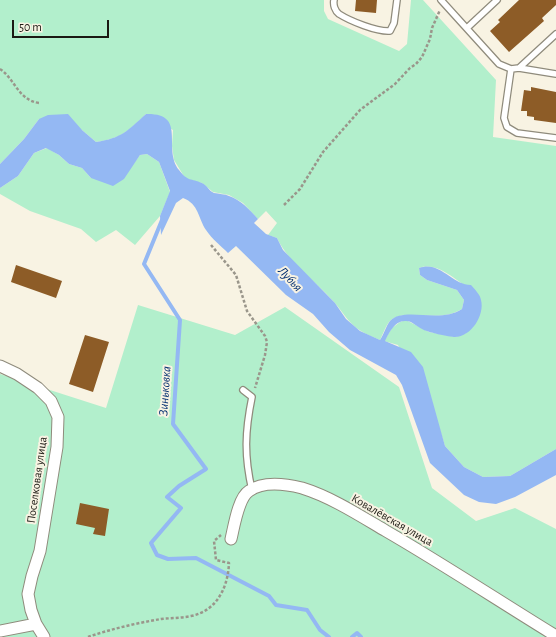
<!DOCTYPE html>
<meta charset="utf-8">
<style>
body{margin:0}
#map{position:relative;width:556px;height:637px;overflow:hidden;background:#f8f3e3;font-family:"Alegreya Sans",sans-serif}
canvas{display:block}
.scale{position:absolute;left:12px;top:20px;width:97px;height:18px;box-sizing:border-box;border:2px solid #1b1913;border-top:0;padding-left:5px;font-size:12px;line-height:14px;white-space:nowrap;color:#1b1913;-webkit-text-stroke:3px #f8f3e3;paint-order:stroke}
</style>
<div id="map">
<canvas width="556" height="637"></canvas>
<div class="scale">50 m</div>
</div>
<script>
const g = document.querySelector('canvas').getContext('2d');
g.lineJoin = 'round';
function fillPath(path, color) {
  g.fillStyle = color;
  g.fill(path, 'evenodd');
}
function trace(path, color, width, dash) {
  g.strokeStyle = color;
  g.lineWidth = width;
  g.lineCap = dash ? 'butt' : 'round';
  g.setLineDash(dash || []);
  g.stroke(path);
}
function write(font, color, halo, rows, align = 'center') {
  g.font = font + ' "Alegreya Sans",sans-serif';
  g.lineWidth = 4;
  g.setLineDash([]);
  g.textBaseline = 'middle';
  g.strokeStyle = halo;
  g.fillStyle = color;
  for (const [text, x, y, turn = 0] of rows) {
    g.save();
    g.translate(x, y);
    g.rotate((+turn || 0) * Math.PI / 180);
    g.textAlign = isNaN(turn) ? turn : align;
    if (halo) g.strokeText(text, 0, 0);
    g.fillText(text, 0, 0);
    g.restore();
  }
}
const green = new Path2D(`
 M0,0h324v11l4,8 71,32 8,-7 4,-44h12l73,80 -3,57 63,9v303l-46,27 -27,1 -19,-10 -19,-21 -6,-19 -41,-82 -14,-4 8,-13 8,-6 6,-2 23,12 27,5 10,-4 -2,-48c-13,-9 -29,-23 -45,-17l1,7 7,5 30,10 7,10 -2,9c-23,15 -58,-2 -72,12 -4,4 -7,13 -10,19 -6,-3 -13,-5 -19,-9 -12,-7 -18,-19 -27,-29 -19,-22 -44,-37 -57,-64l-9,-3 9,-12 -11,-12 -8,8 -15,-16 -14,-8 -16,-3 -11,-9 -11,-2 -6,-3 -11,-18 -2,-14 1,-16 -27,-16c-19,18 -24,24 -50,28l-14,-12 -43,-11 -15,20 -24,25z
 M47,148l12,7 10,9 13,4 9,10 43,-15 6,-8 7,-1 12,8 11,30 -10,24 -25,29 -19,-15 -20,12 -15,-13 -51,-18 -30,-17v-6l18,-12 16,-23z
 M138,305l97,30 50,-28 114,80 33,101 44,33 39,-13 41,21v108h-556v-263l106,34z`);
const water = new Path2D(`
 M68,114l14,16 14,12c26,-4 31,-11 50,-28 42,-1 16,34 33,56 9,12 12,8 23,13 5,2 7,8 12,10 5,1 11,1 15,3 12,4 20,13 29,23l-4,4 12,11 11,4 6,12 52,53 11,16 14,12 20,9c4,-6 6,-14 10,-19 14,-15 50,3 72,-12l2,-9 -7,-10 -30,-10 -7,-5 -1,-7c21,-8 33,17 52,17 4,5 9,9 10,15 4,15 -10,37 -26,37 -5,0 -29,-5 -33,-8 -6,-3 -10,-8 -16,-8 -11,-1 -17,12 -21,20l26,11 12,15 22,79 19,21 19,10 27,-1 46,-27v26l-41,22 -19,7 -17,-2 -15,-7 -34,-32 -28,-78 -6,-10 -46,-25 -21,-18 -16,-18 -27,-19 -50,-49 -8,7c-7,-7 -16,-14 -22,-23 -8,-12 -7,-26 -23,-32l-7,5 -15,32 -1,-19 10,-25 -11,-29 -12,-8 -7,1 -16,24 -11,7 -22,-8 -9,-10 -13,-4 -10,-9 -13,-7 -12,5 -16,23 -18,12v-24l24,-25 15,-20 9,-4z`);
const stream = new Path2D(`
 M162,220l-18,44 36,56 -7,104 33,45 -27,17 -12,11 14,11 -30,35 6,12 11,4 28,-1 73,38 7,9 31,5 13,20 9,7
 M352,637l5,-4 4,4`);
const building = new Path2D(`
 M356,0h21l-1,13 -21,-2z
 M519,0h37v5l-14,13 2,3 -35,31 -19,-21 10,-9 -2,-2z
 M531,87l25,5v31l-22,-3v-3l-7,-1v-5h-6l3,-21 7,1z
 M16,265l46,16 -6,17 -45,-16z
 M85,335l24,7 -16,50 -24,-8z
 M80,503l29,6 -4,27 -12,-2 2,-6 -19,-4z`);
const path = new Path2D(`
 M0,69c15,10 18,31 39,34
 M284,205l16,-16 23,-37 37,-42 35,-26 15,-16 6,-4 6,-7 8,-18 2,-11 8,-18
 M211,245l25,30 11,36 18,25 2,6 -2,13 -10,33
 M88,637c23,-8 49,-14 73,-18 10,-1 20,-1 30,-3 26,-5 37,-29 38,-53l-13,-3 -2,-19 7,-6`);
const service = new Path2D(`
 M334,0c-1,5 1,11 5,14 11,7 38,18 51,17l4,-8 3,-23
 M441,0l58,64 12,5 8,-1 37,-34
 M467,28l30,-28
 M519,68l37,6
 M511,69l-7,49 3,9 10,6 39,5
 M243,390l9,7c-7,34 -8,59 0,93`);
const minor = new Path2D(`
 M0,366l17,8 21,14 13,13 7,16 -1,30 -17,104 -8,25 -4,18 3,16 5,14 8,13
 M231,539c3,-12 7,-41 18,-48 14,-10 37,-7 53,-3 29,9 57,27 84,43 57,33 113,70 170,105
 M0,631l36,-7`);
const streetNames = [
 ["Поселковая улица",37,480,-82],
 ["Ковалёвская улица",392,520,30]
];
const waterNames = [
 ["Лубья",290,279,47],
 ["Зиньковка",165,391,-86]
];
fillPath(green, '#b2efcc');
fillPath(water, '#94b8f3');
trace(stream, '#94b8f3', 4);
fillPath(building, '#8d5c27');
trace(service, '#8f8b7c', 8);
trace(minor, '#8f8b7c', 13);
trace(path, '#9a968b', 2.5, [3, 2]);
trace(service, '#fff', 5.5);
trace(minor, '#fff', 11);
write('12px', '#1b1913', '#f8f3e3', streetNames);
write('italic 13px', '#032f71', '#f8f3e3', waterNames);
</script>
